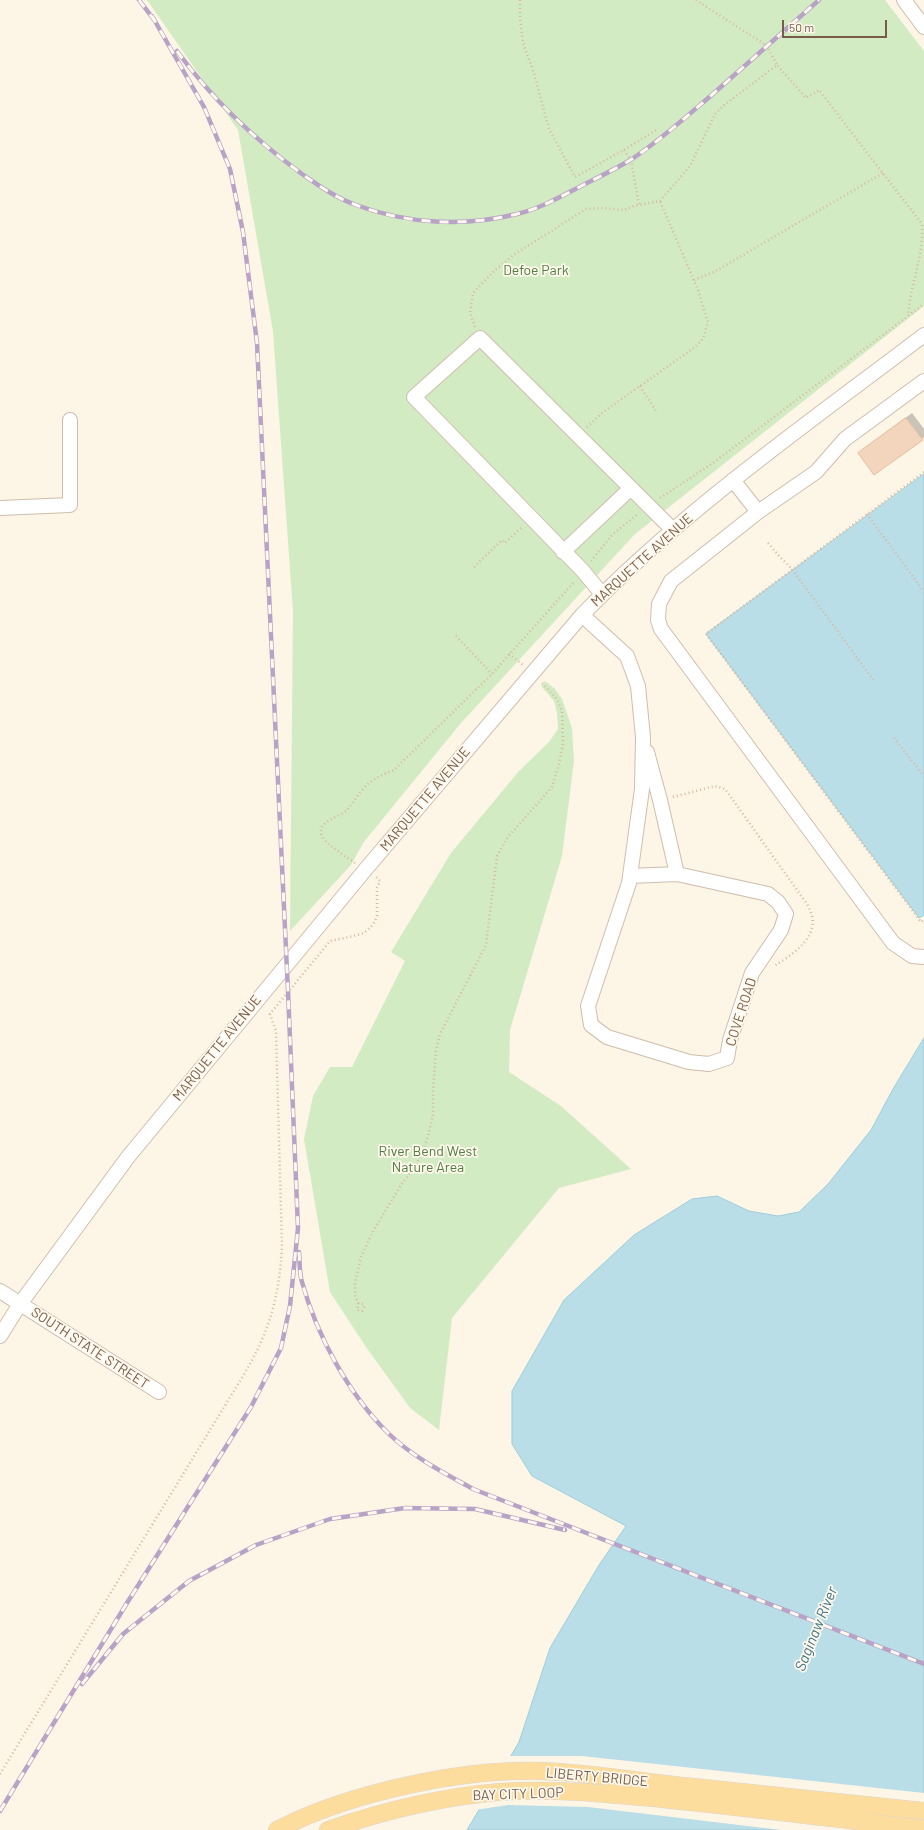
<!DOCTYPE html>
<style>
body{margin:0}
#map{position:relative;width:924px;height:1830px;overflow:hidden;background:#fdf5e6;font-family:Barlow,sans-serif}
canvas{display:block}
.scale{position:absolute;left:782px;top:20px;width:105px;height:18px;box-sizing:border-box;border:2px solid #775c4a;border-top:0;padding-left:5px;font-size:12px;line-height:14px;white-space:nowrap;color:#775c4a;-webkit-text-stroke:3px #fff8ec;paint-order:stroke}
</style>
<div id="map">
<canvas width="924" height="1830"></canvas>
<div class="scale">50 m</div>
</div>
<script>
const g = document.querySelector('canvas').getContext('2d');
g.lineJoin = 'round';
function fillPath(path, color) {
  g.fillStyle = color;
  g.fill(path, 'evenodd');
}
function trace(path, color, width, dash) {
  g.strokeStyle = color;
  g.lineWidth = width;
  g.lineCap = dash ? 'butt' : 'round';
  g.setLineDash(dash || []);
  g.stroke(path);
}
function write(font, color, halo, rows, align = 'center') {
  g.font = font + ' Barlow,sans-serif';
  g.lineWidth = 3.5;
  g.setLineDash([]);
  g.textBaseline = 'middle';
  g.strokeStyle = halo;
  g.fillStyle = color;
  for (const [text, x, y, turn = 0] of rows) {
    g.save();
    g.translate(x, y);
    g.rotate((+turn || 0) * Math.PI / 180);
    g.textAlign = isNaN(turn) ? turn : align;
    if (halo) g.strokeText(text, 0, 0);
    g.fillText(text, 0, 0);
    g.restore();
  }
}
const green = new Path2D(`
 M147,0h738l39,51v255l-289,228 -174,189 -98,120 -12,22 -61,66 3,-320 -20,-280 -35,-201z
 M545,681l10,8 7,10 10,29 2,33 -12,95 -52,174 -1,42 52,34 70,63 -72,19 -107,130 -13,112 -29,-22 -44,-61 -36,-55 -26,-153 9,-43 17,-29h22l53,-106 -14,-9 60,-99 68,-82 30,-29 9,-13 -1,-16 -3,-12 -13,-15z`);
const water = new Path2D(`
 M924,474v441l-5,3 -213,-284z
 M924,1038v792h-457l52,-88 31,-94 49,-83 27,-39 -94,-50 -20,-32v-53l52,-91 70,-65 58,-36 25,-3 32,15 29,5 21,-4 29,-28 43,-54 22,-41z`);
const pier = new Path2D(`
 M509,1756h73l342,37v37h-143l-193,-23 -80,-2 -33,5z`);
const shadow = new Path2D(`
 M912,413l12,16v8l-2,2 -57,9z`);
const building = new Path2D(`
 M906,418l17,22 -49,35 -16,-22z`);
const path = new Path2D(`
 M520,0v18l3,25 11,30 15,56 26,48 49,-27 32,-20
 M696,0l71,46 10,19
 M624,150l7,10 8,45
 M694,280l20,-8 169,-99
 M475,327l-5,-14 3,-20 21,-22 21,-17 71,-45 16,-1 22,2 10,-4 26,-5 30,-35 25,-52 8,-8 54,-41 29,33 13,-8 103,134c2,32 -12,61 -14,92
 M640,386l16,25
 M587,427l15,-14 93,-66 8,-8 5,-17 -10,-32 -38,-89
 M924,472l-218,162 215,288 3,-3
 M660,498l53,-35 211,-159
 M867,514l57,78
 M768,543l12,14 12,12 82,112
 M591,561l22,-27 25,-20
 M474,567l28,-27 3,3 17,-16
 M456,636l36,38
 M509,654l14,11
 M894,738l30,38
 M673,797l42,-11 10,3 82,115c2,4 4,8 5,12 5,24 -22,40 -38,50
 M355,863c-8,-6 -29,-18 -33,-27 -7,-14 18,-19 25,-26 7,-8 12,-18 20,-25 7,-7 17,-11 27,-15l98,-96 82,-92
 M358,1303l5,1 1,3 -2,4 -5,-1 1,-7 -3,-8v-12l6,-26 12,-26 28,-46 15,-20 11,-25 6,-25v-25l3,-39 4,-17 46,-89 11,-89 11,-19 44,-50 7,-23 4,-21 -1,-32 -5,-12 -16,-17
 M0,1774l243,-398c27,-45 36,-78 39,-130l-6,-215 -6,-17 60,-73 24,-5 10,-3 9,-8 4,-9v-28l3,-7 -4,-4`);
const minor = new Path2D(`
 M904,0l20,27
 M924,381l-79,58 -29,33 -58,40 -87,69 -12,23 -1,16 3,9 232,314 19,13 12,1
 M733,480l25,32
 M0,508l70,-3v-85
 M563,552l68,-64
 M602,594l-19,-23 -169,-174 66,-59 193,192
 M582,615l45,41 11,30 5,51 -1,52 -13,94 -41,123 3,19 16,12 82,25 20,2 18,-6 3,-18 22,-67 29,-43 5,-16 -8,-12 -10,-8 -91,-20 -47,2
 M647,752l13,48 17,74
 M0,1291l159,101
 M0,1336l20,-32 108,-147 237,-287 217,-255c103,-106 225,-191 342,-280`);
const major = new Path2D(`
 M277,1830c71,-37 186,-62 266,-59 50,2 100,11 151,16 76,8 153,16 230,24
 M328,1830c55,-19 113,-33 171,-38 55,-4 109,2 163,7 88,9 175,20 262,30`);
const rail = new Path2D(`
 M139,0l16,21
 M177,51c35,48 77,88 125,123 16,11 34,24 54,31 51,19 108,22 161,9 26,-6 50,-21 74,-33 14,-7 28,-14 41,-22 30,-20 55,-43 82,-66 35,-31 70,-62 105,-93
 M299,1252c1,9 0,21 3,30 15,54 47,113 87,152 24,23 55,39 84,55l451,175
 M82,1684l41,-50 66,-53 67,-36 74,-26 75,-11 70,1 90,21
 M0,1811l127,-208 124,-196 30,-59 9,-42 8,-78 -10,-237 -31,-648 -14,-111 -13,-63 -26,-62 -52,-91`);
const parkNames = [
 ["Defoe Park",536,270],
 ["River Bend West",428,1151],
 ["Nature Area",428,1167]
];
const streetNames = [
 ["MARQUETTE AVENUE",642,560,-42],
 ["MARQUETTE AVENUE",425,799,-50],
 ["COVE ROAD",741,1012,-72],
 ["MARQUETTE AVENUE",217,1048,-51],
 ["SOUTH STATE STREET",90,1348,33],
 ["LIBERTY BRIDGE",597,1777,5],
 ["BAY CITY LOOP",518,1794,-2]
];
const waterNames = [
 ["Saginaw River",816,1629,-68]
];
fillPath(green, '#d2ebc3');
fillPath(water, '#b9dee7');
trace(water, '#9fcdd9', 1);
fillPath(pier, '#fdf5e6');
fillPath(shadow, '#0003');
fillPath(building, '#f3d5bd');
trace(building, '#e6bc9d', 1);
trace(minor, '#cfbdac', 16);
trace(major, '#dcd5d0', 18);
trace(path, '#d8b89f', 2.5, [1, 3]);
trace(minor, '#fff', 14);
trace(major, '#fcdd9d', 17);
trace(rail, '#b8a3c7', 4.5);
trace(rail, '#fff8ec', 3, [9]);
write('14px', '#507d42', '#fff8ec', parkNames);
write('14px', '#775c4a', '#fff8ec', streetNames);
write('italic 15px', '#3f7583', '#fff8ec', waterNames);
</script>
